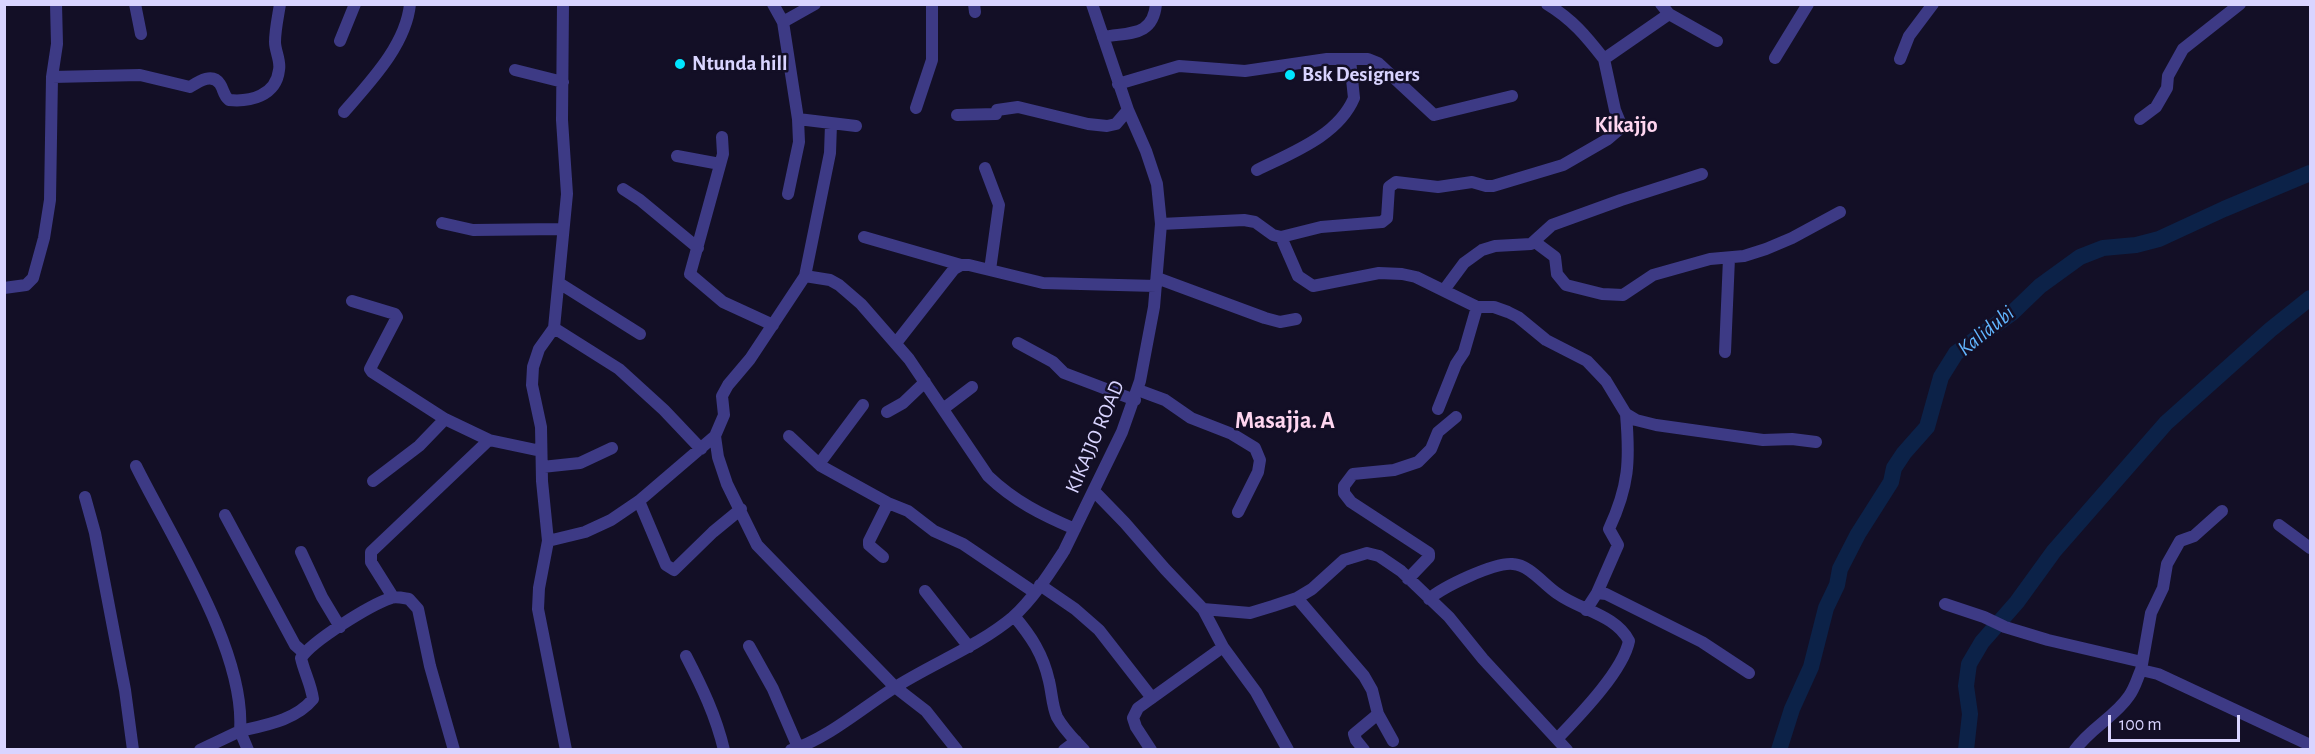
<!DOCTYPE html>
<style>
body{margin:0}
#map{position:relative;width:2315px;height:754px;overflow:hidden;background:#130f26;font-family:"Alegreya Sans",sans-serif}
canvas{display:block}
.frame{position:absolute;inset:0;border:6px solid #d9d4ff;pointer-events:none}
.scale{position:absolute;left:2108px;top:715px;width:132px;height:27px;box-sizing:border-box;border:3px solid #d9d4ff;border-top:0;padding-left:8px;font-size:18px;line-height:21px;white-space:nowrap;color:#d9d4ff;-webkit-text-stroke:4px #130f26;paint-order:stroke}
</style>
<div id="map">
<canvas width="2315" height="754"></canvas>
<div class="frame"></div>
<div class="scale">100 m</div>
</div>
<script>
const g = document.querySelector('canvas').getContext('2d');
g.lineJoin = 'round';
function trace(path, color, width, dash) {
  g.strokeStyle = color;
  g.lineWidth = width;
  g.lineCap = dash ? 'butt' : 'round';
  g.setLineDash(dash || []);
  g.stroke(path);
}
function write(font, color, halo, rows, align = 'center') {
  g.font = font + ' "Alegreya Sans",sans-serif';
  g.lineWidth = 5;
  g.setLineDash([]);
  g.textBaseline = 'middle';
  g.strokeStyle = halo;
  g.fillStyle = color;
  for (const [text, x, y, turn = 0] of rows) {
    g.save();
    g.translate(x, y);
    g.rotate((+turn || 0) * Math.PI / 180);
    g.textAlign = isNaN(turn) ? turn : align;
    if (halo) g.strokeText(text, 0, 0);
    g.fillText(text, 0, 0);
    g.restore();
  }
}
const river = new Path2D(`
 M1779,750l13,-41 19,-42 15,-59 11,-23 3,-16 18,-35 33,-52 3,-14 10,-15 23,-26 14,-50 15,-24 56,-40 28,-27 40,-29 23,-9 33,-3 23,-6 65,-30 86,-36
 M1966,750l4,-36 -4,-28 3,-22 13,-22 35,-40 37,-51 112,-128 104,-93 40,-32`);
const minor = new Path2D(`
 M135,4l6,30
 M563,4l-1,116 5,74 -13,134 -15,21 -6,18 -1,18 9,42 1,54 6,60 -9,47 -1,21 28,141
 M773,4l10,18 15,97 58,7
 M974,4l1,8
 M1547,4c25,15 39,32 57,55l65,-45
 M1661,4l8,10 48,27
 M783,22l32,-18
 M1103,37c26,-5 50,0 53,-33
 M340,41l15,-37
 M1775,58l33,-54
 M1900,59l9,-23 24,-32
 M515,70l48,12
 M52,77l88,-2 50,12c8,-5 22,-15 30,-3 4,6 3,11 9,16 21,2 47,-4 50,-30 2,-9 -4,-19 -4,-28 0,-12 3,-25 5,-38
 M1118,84l61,-18 66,5 82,-12h41l10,4 56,52 78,-19
 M916,108l16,-48v-56
 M344,112c26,-30 62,-67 66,-108
 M957,115l39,-1 1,-4 21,-3 70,17 19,2 9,-2 12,-14
 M2140,119l16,-12 11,-19 1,-12 15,-27 57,-45
 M722,137l1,17 -33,120 33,28 50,23
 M677,156l43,8
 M985,168l14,37 -9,65
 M1257,170c34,-17 81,-34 97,-72l-4,-38
 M623,189l17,11 58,48
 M788,194l11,-52 -1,-23
 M442,223l31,7 89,-1
 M1161,224l83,-4 11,2 18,13 8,2 40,-10 61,-5 5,-4 2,-31 7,-5 42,5 34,-5 14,4h7l70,-21 45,-26 14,-12 -7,-17 -11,-51
 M864,237l97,28
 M1281,237l17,39 15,10 66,-13 23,1 14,3 61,30h17l14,5 10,5 28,23 41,21 19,20 20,33 10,6 20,5 107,15 29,-1 24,3
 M1535,242l20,15 2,17 9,11 36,9 21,1 30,-20 57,-16 34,-3 22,-7 26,-11 48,-26
 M805,276l25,4 9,5 22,19 48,55 79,117c26,25 54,39 87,53
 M1157,278l108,40 15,4 16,-3
 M559,283l81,51
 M4,288l22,-3 7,-7 11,-40 6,-38 2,-123 5,-33 -1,-40
 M1444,290l20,-27 18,-13 13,-4 36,-2 21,-19 69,-25 81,-26
 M352,301l43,13 2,3 -24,46 -3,6 2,3 73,47
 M554,328l65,41 45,41 37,39
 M896,343l58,-74 7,-4h8l74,18 113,3
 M1018,343l35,19 11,11 71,27
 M1725,352l4,-94
 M1138,390l27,10 26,18 41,16 23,14 5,12 -2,12 -20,40
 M943,409l29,-22
 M1438,409l18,-45 8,-12 13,-45
 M887,412l16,-9 22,-21
 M715,436l3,21 9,27 30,61 138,142 31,24 31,39
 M789,436l32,30 67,37 20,8 26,20 29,13 71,48
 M819,464l44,-59
 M136,466c35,71 110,185 104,265l-40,19
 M542,467l38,-4 32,-15
 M373,481l46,-35 26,-27 44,21
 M1094,491l31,32 40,46 38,40 20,38 33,45 32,58
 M85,497l10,36 30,157 8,60
 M639,501l27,64 8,5 39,-38 28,-23
 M2222,511l-28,25 -14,5 -13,23 -4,24 -12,25 -10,57 17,4 152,71
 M225,515l70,130 9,8
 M2279,525l31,23
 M548,541l37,-9 26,-12 28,-19 76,-65 9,-21 -2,-19 6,-11 22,-26 55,-83 25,-123 1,-29
 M301,552l21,45 18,30
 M883,557l-14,-12v-4l19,-38
 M1408,579l21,-22v-4l-78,-51 -7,-9v-7l9,-12 41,-4 24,-8 13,-13 7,-17 18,-15
 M1040,585l35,24 24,21 53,68
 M925,591l44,56
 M1597,593l21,-48 -9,-16c20,-43 21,-68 17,-115
 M393,597l-22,-35v-10l118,-112 52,11
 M1297,598l67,78 8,14 6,24 15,27
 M1429,599c14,-12 65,-37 84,-35 17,1 31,21 45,30 22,16 58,21 71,47 -6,30 -50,75 -71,97
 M1945,604l39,13 21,10 43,13 94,22
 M1203,609l47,4 23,-7 24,-8 15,-9 32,-29 23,-7 12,3 22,15 48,46 34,42 84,91
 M1586,610l11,-17 9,1 96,48 47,31
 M1014,616c17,20 29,38 35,65 3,12 3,25 8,36 7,13 17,22 27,33
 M749,646l24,43 25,58
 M686,656c16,31 30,60 38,94
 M248,750l-8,-19c26,-6 56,-11 73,-32 -2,-15 -9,-27 -12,-41 11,-17 69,-53 90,-60 5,-2 12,0 18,1l9,10 12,57 24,84
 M791,750c36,-11 71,-42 103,-62 39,-25 83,-41 119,-71 20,-18 36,-43 51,-66l58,-119 18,-51 14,-74 7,-83 -4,-40 -11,-33 -18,-41 -36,-106
 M1064,750l12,-9
 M1151,750l-15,-23 -3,-9 5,-10 85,-61
 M1364,750l-8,-10 -2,-6 24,-20
 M2075,750c15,-22 40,-33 54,-54 6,-8 8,-17 12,-26`);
const markers = [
 [680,64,6,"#00e5ff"],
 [1290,75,6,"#00e5ff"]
];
const poiNames = [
 ["Ntunda hill",692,64],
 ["Bsk Designers",1302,75]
];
const streetNames = [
 ["KIKAJJO ROAD",1095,437,-67]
];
const neighbourhoodNames = [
 ["Kikajjo",1626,125]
];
const waterNames = [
 ["Kalidubi",1986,331,-39]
];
const quarterNames = [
 ["Masajja. A",1285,421]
];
trace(river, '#0c2248', 16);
trace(minor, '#3d3a85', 12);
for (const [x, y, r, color] of markers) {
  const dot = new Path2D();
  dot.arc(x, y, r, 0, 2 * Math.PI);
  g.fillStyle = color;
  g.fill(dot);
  trace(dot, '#130f26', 2);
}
write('bold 21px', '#d9d4ff', '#130f26', poiNames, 'left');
write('21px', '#d9d4ff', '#130f26', streetNames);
write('bold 22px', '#ffd6f0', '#130f26', neighbourhoodNames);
write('italic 22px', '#62b6ff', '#130f26', waterNames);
write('bold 24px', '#ffd6f0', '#130f26', quarterNames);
</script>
